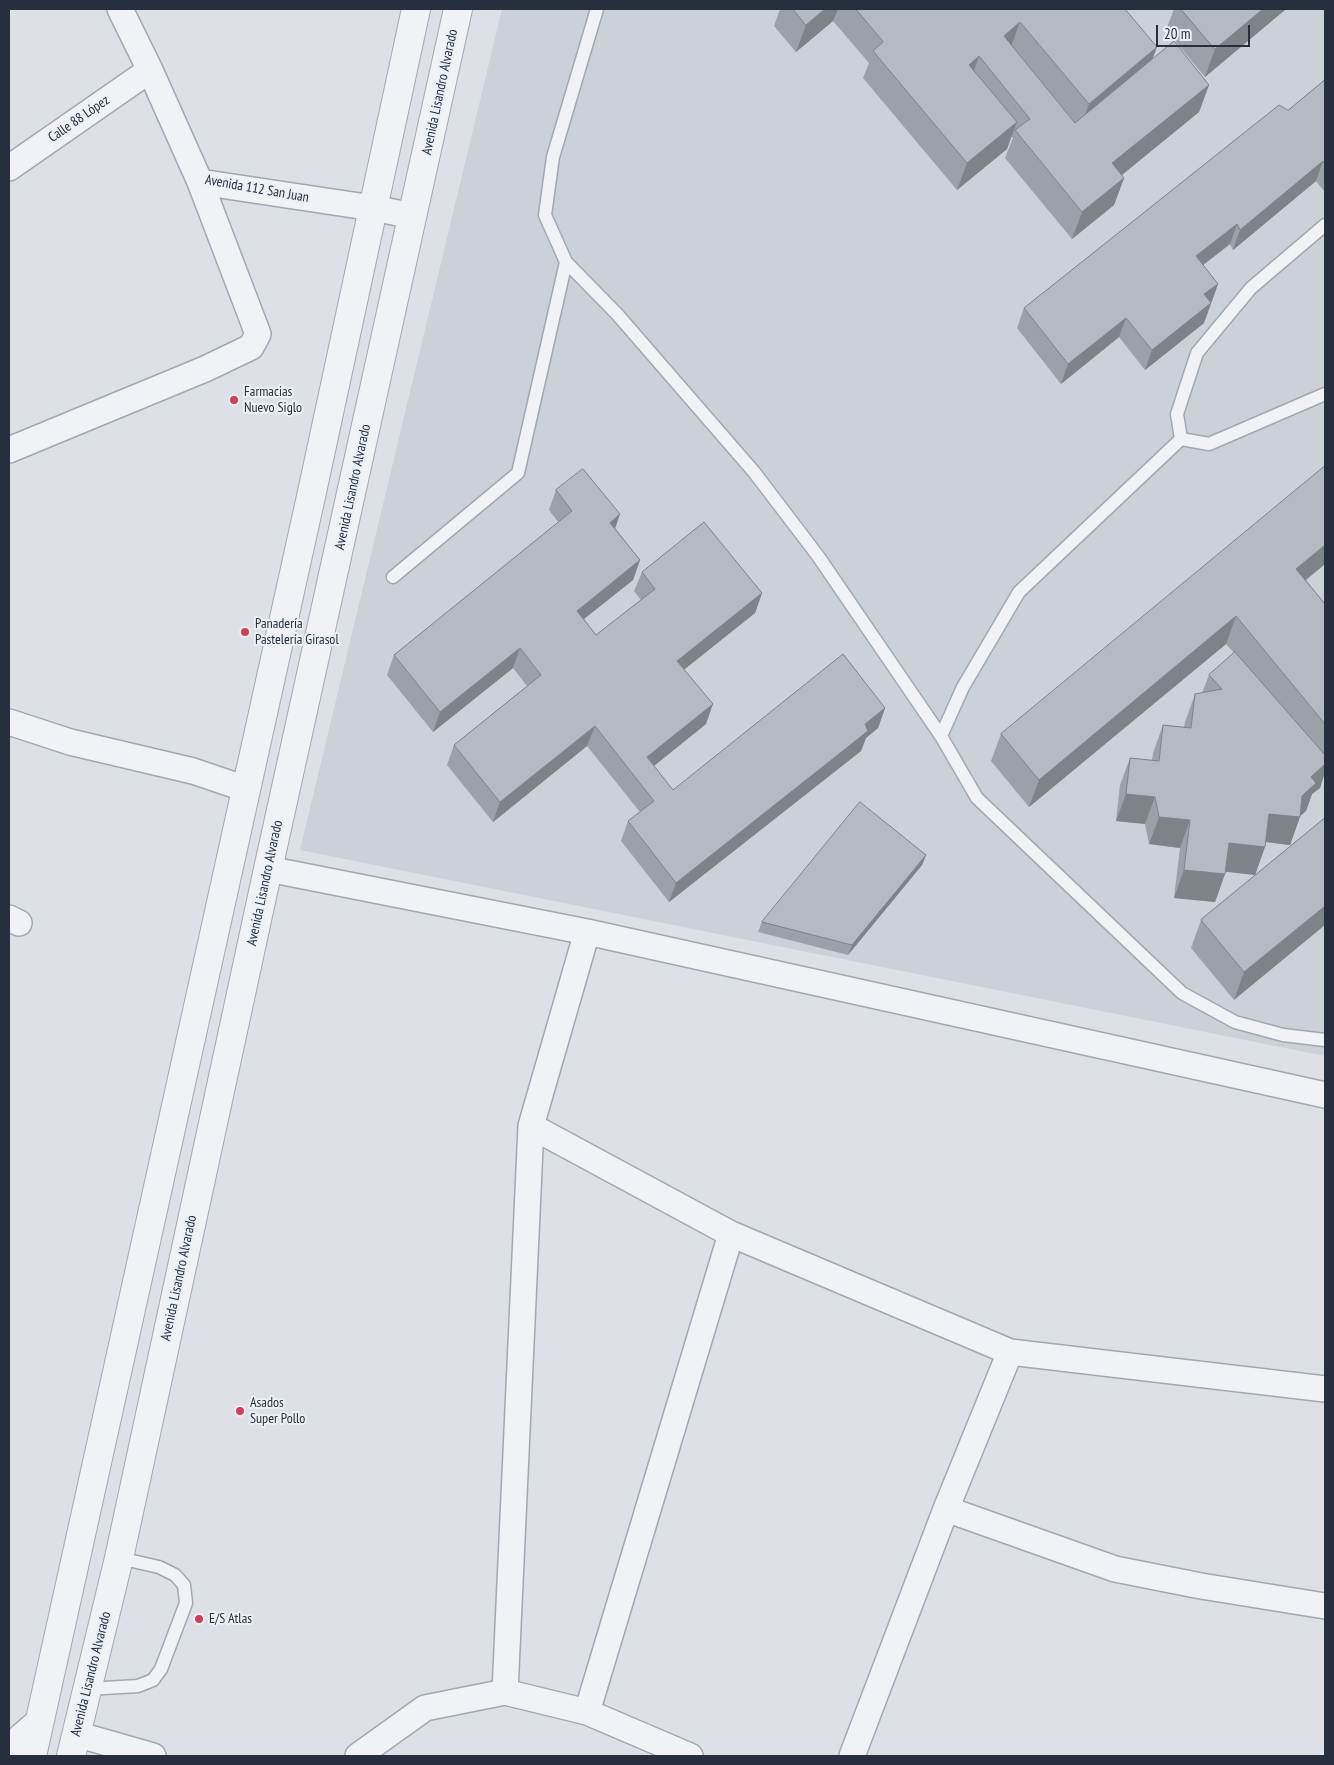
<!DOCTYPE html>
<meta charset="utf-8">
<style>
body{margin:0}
#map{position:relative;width:1334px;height:1765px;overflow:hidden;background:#dde1e7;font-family:"PT Sans Narrow",sans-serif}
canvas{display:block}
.frame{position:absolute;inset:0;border:10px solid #262f3e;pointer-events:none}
.scale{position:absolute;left:1156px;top:25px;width:94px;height:22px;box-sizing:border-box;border:2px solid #262f3e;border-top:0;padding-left:6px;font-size:15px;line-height:18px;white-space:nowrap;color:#262f3e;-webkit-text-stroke:4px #ecf0f5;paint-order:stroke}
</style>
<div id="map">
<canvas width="1334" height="1765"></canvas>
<div class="frame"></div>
<div class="scale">20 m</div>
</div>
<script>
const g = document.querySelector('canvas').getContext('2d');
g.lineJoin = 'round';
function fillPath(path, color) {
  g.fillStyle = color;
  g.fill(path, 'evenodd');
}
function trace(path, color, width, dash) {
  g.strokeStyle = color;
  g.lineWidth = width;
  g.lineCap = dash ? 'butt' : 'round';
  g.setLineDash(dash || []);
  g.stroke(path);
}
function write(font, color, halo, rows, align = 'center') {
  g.font = font + ' "PT Sans Narrow",sans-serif';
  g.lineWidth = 4;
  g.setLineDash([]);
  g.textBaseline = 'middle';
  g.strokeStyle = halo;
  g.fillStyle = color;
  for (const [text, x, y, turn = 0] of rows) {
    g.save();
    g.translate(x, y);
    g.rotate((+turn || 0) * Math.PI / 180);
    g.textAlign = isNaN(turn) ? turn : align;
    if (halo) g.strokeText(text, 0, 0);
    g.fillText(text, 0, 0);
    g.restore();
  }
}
const built = new Path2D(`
 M502,9h823v1047l-1025,-206z`);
const service = new Path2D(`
 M597,9l-44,148 -8,58 21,47 51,52 137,158 64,84 123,180
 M1325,225l-74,63 -54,65 -20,61 4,25 28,5 116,-50
 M1181,439l-162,153 -56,95 -22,49 36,62 205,195 53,29 48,13 42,5
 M393,577l125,-104 48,-211
 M87,1689l51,-3 15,-6 8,-11 25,-66 -2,-18 -9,-10 -16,-8 -40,-9`);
const minor = new Path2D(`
 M120,9l30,61 50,112 173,26 40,8
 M9,168l141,-98
 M9,450l196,-81 46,-22 7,-13 -58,-152
 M9,722l61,20 123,29 53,18
 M268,869l319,63 738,163
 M9,918l10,5
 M531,1126l200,108 279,118 315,37
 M946,1509l169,60 86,17 124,20
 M505,1692l26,-566 56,-194
 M587,1712l144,-478
 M76,1734l77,22
 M9,1747l31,-27
 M358,1756l67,-48 80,-16 82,20 103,44
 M852,1756l94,-247 64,-157`);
const tertiary = new Path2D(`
 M32,1756l280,-1264 104,-483
 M71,1756l48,-198 149,-689 190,-860`);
const wall = new Path2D(`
 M780,9h144v1l201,-1 28,50 56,26 -10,27 -77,63 2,3 -10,27 -42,34 -67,-81 8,-20 -2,-2 -4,13 -50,41 -94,-112 6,-15 -36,-42 -37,31 -22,-26z
 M1174,9h112l-81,68 -39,-47z
 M1325,80v112l-9,-11 -83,69 -3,-6 -27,21 15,19 -14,39 -59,47 -26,-33 -58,47 -44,-56 7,-20 264,-198z
 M556,490l64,24 -5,14 25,32 -7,20 -49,39 12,16 45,-35 -7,-9 8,-19 120,21 -7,20 -71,56 22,55 -52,42 19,24 212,-82 -7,20 -12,10 -5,13 -192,151 -48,-61 7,-20 12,-9 -53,-66 -94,76 -46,-57 7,-20 73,-59 -14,-18 -80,64 -46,-57 7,-20 165,-132 -10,-13z
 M1325,564l-19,16 19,24v168l-5,16 -8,6 -6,17 -6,5 -10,29 -24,-3 -11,33 -29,-4 -11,31 -41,-4 6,-50 -31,-4 -4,-20 -29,-3 4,-36 10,-27 22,2 1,-7 10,-28 21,2 1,-5 10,-28 7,-1 7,-18 25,-22 -8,-9 -197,163 -38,-46 10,-27z
 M1325,818l-91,182 -43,-52 10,-28z
 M926,855l-4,10 -74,90 -90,-23 4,-10z`);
const shadedWall = new Path2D(`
 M825,9h13l-5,12 -37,31 10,-27z
 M1263,9h23l-81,68 10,-28z
 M1020,22l-10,27 -6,-13z
 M1157,47l-10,27 -68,58 10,-28z
 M979,56l-10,28v-19z
 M1209,85l-10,27 -97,79 10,-28z
 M1017,122l-10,27 -50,41 10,-27z
 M1323,161l-7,20 -83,69 7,-20z
 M1124,178l-10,27 -42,34 10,-27z
 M1237,224l-7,20 -41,32 7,-20z
 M1218,284l-14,39 -59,47 7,-20 52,-56z
 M1126,318l-7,19 -58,47 7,-20z
 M620,514l-7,20 -3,-11z
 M1325,545v19l-39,32 10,-27z
 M640,560l-7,20 -63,50 7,-19z
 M762,593l-7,20 -85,68 7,-20z
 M1236,616l-10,28 -197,163 10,-27z
 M520,648l-7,20 -80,64 7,-20z
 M713,704l-7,20 -66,53 7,-20z
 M885,708l-7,20 -12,10 -5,13 -192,151 7,-19z
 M595,726l-8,20 -94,76 7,-20z
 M1325,764v8l-5,16 -8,6 -6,17 -7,6h1l-10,28 -31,-4 10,-27 33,-18 9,-19z
 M1126,794l29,3 -10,27 -29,-3z
 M1159,817l31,3 -10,28 -31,-4z
 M1229,843l36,4 -10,28 -36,-4z
 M926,855l-4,10 -74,90 4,-10z
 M1184,870l41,4 -10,28 -41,-4z
 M1325,906v19l-91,75 10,-28z`);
const building = new Path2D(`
 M793,9h32l-19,16z
 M856,9h68v1l1,-1h200l32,38 -68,57 -69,-82 -16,14 71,87 99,-82 35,44 -97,78 12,15 -42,34 -67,-82 15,-11 -51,-63 -10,9 48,57 -50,41 -94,-112 10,-9z
 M1181,9h82l-48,40z
 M1325,80v84l-2,-3 -83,69 -3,-6 -41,32 22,28 -14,10 7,9 -59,47 -26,-32 -58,46 -44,-56 255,-203 9,5z
 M1325,466v79l-29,24 29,35v120l-89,-108 -197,164 -38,-46z
 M583,469l37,45 -10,9 30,37 -63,51 19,24 59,-46 -13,-17 62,-50 58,71 -85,68 36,43 -66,53 26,33 170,-136 42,54 -20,16 3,7 -192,152 -48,-62 26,-20 -59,-75 -95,76 -46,-57 87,-70 -21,-27 -80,64 -46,-57 178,-144 -16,-21z
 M1235,652l90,103v9l-14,13 5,6 -14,13 -2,21 -31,-3 -4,33 -36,-4 -4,31 -41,-4 6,-50 -31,-3 -4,-20 -29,-3 4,-36 29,3 4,-36 28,3 4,-34 27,-5 -13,-14z
 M860,802l66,53 -74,90 -90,-23z
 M1325,818v88l-81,66 -43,-52z`);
const markers = [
 [234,400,5,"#d03e59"],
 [245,632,5,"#d03e59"],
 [240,1411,5,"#d03e59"],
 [199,1619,5,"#d03e59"]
];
const streetNames = [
 ["Avenida Lisandro Alvarado",440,92,-78],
 ["Calle 88 López",79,119,-35],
 ["Avenida 112 San Juan",257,189,10],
 ["Avenida Lisandro Alvarado",353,487,-78],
 ["Avenida Lisandro Alvarado",265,883,-78],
 ["Avenida Lisandro Alvarado",179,1278,-78],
 ["Avenida Lisandro Alvarado",91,1674,-76]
];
const poiNames = [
 ["Farmacias",244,392],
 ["Nuevo Siglo",244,408],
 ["Panadería",255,624],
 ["Pastelería Girasol",255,640],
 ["Asados",250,1403],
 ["Super Pollo",250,1419],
 ["E/S Atlas",209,1619]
];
fillPath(built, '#cbd0d9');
trace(service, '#a2a8b1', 15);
trace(minor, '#a2a8b1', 28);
trace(tertiary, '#a2a8b1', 30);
trace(service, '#f0f2f5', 12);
trace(minor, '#f0f2f5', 25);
trace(tertiary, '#f0f2f5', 28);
fillPath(wall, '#9ba0a9');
fillPath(shadedWall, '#7e8289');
fillPath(building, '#b4bac4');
trace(building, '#7e8289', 1);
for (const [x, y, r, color] of markers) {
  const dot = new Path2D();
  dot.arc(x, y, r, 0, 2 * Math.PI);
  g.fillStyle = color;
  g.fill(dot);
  trace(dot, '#ecf0f5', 2);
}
write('14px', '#262f3e', '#ecf0f5', streetNames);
write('14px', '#262f3e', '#ecf0f5', poiNames, 'left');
</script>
